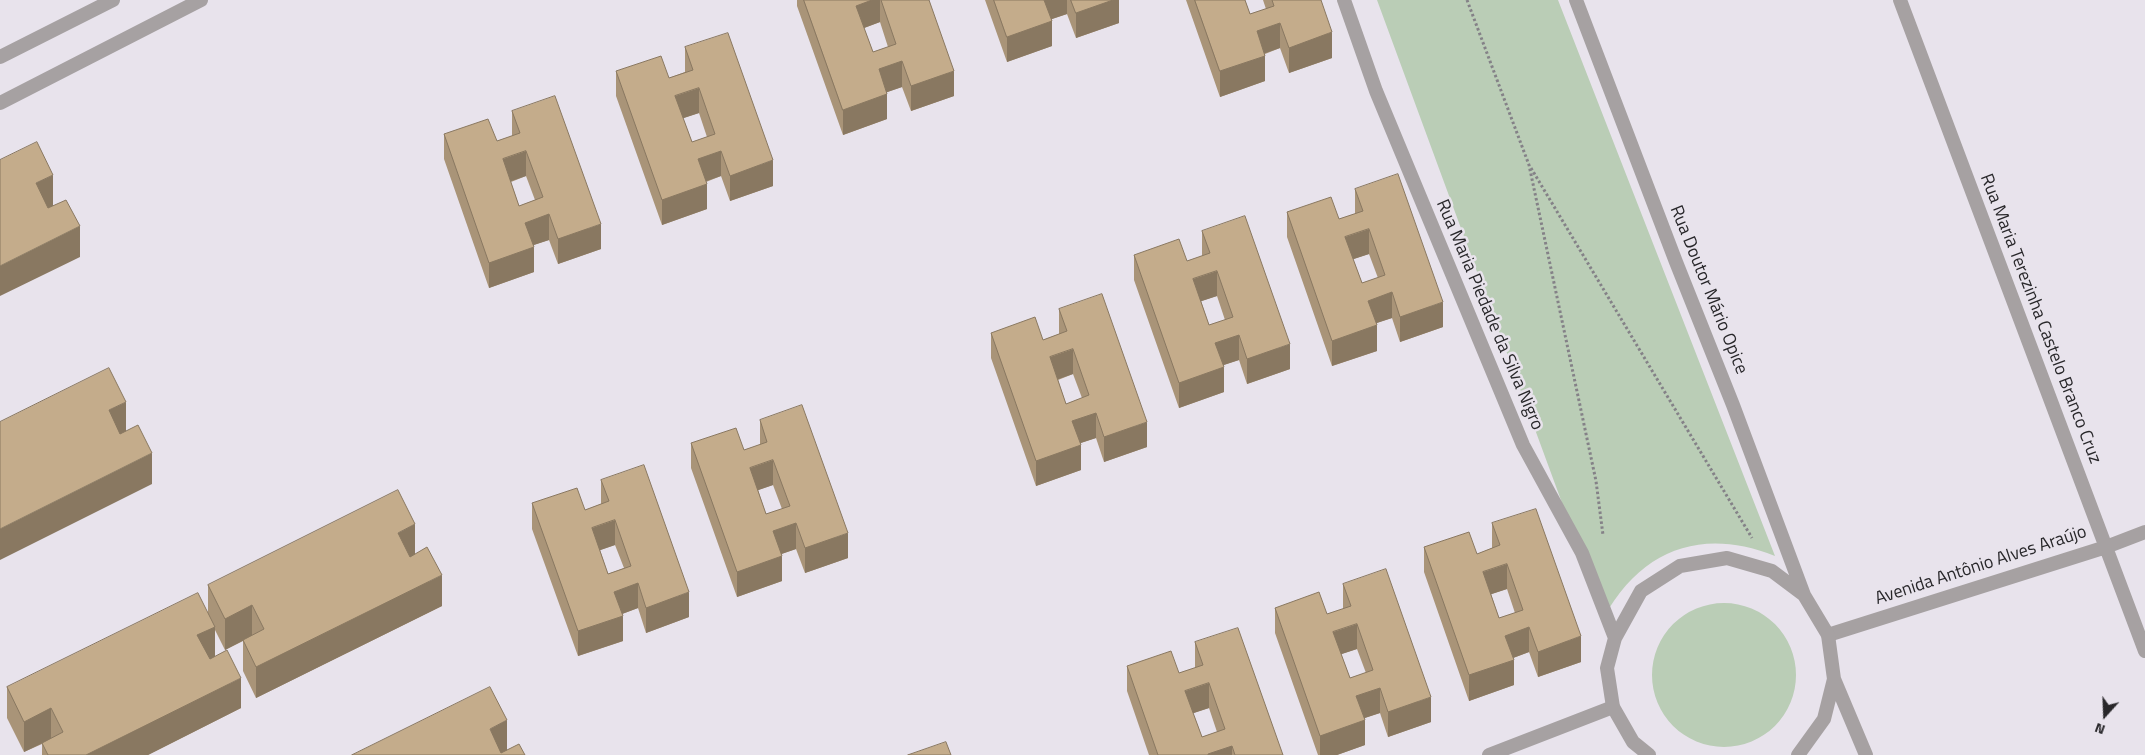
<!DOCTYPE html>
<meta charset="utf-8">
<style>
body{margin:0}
#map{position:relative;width:2145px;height:755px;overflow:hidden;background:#e8e3ec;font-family:"Titillium Web",sans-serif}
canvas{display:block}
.north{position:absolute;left:2080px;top:690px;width:50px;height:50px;-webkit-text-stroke:4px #e8e3ec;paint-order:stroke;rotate:200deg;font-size:14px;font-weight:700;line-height:20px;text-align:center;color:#28272a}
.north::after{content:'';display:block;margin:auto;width:18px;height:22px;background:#28272a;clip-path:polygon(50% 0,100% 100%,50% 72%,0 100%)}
</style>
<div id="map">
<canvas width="2145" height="755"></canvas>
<div class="north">N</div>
</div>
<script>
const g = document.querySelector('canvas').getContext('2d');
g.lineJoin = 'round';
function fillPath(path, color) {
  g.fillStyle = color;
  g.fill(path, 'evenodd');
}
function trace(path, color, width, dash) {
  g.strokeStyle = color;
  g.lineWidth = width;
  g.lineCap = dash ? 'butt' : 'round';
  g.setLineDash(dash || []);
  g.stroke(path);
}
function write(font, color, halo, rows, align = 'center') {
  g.font = font + ' "Titillium Web",sans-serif';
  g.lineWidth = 5;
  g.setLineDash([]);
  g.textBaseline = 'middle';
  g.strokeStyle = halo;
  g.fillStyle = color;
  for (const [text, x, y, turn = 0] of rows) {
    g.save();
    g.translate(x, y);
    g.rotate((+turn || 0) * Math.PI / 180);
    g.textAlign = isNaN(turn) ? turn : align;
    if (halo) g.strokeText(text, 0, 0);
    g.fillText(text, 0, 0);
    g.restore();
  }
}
const green = new Path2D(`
 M1377,0h181l217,556c-73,-29 -133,-7 -171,61z
 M1652 675a72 72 0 1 1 144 0a72 72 0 1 1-144 0Z`);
const path = new Path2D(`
 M1467,0l62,165 67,316 7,54
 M1531,168l221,370`);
const minor = new Path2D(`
 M1900,0l245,651
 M1828,635l278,-88 39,-15
 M1489,755l124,-48`);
const tertiary = new Path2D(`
 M1344,0l32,91 147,354 59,108 33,85
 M1576,0l100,262 57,143 71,190
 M0,57l113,-57
 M0,103l201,-103
 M1834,679l32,76
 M1649,755l-16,-13 -20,-35 -6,-39 8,-30 26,-47 39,-25 47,-8 45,13 32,24 24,40 6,44 -10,40 -26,36`);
const wall = new Path2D(`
 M797,0h132l25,96 -43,15 -9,-24 -15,5v27l-44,16 -46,-129zM880,22l8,25 -15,5 -9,-24z
 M985,0h134v23l-43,15 -9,-24 -15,5v27l-45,16z
 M1186,0h59l5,14 16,-5 -3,-9h58l11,58 -43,15 -9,-25 -15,6v27l-45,16z
 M685,47l88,139 -43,15 -9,-25 -15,6 1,27 -45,16 -46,-129v-25l53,7 16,-6zM699,113l8,24 -15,5 -9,-24z
 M512,111l89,138 -43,15 -9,-24 -16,5 1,27 -45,16 -45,-129v-25l53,7 15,-5zM526,176l9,24 -16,6 -8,-24z
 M1355,189l88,138 -43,15 -8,-24 -16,5 1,28 -45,15 -45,-129v-25l52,7 16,-5zM1369,254l9,24 -16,5 -9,-24z
 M1202,231l88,138 -43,15 -8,-24 -16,5 1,27 -45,16 -45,-128v-25l53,6 15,-5zM1217,296l8,24 -16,5 -8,-24z
 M1059,309l88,138 -43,15 -8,-24 -16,5 1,27 -45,16 -45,-128v-25l52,7 16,-6zM1073,374l9,24 -16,6 -8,-24z
 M760,420l88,138 -43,15 -9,-24 -15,5 1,27 -45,16 -46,-129v-25l53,7 16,-5zM773,485l9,24 -16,5 -8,-24z
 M601,480l88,137 -43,16 -8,-25 -16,6 1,27 -45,15 -46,-127v-26l53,7 16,-6zM615,545l9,23 -16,6 -8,-24z
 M1492,523l89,139 -43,15 -9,-25 -16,6 1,27 -45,16 -45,-129v-25l53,7 15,-6zM1507,589l8,24 -16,5 -8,-24z
 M415,554l27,52 -186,92 -13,-27v-30l-18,9 -10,-20v26l26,52 -93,47h-106v-11l-18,8 -17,-34v-31l201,-75v-27z
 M1343,584l88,138 -43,15 -8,-24 -16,5 1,27 -28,10h-19l-43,-122v-25l52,6 16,-5zM1357,649l9,24 -16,5 -9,-24z
 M1195,642l88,113h-134l-22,-64v-25l52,7 16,-5zM1209,708l8,24 -15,5 -9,-24z`);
const shadedWall = new Path2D(`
 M872,0h8v22l-24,9v-25z
 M1043,0h24v14l-24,8z
 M1113,0h6v23l-43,15v-25z
 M1052,21v25l-45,16v-25z
 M1280,23v25l-23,8v-25z
 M1332,32v26l-43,15v-25z
 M1265,56v25l-45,16v-26z
 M902,61v26l-23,8v-26z
 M954,71v25l-43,15v-25z
 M699,88v25l-24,8v-25z
 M887,94v25l-44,16v-25z
 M526,151v25l-23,8v-25z
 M721,151v25l-23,8v-25z
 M773,160v26l-43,15v-25z
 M53,175v31l-17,8v-31z
 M707,184v25l-45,16v-25z
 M549,214v26l-24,8v-25z
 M601,224v25l-43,15v-25z
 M80,226v31l-80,39v-30z
 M1369,229v25l-24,8v-25z
 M534,247v25l-45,16v-25z
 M1217,271v25l-24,8v-25z
 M1392,292v26l-24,8v-25z
 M1443,302v25l-43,15v-25z
 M1377,325v26l-45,15v-25z
 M1239,335v25l-24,8v-25z
 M1290,344v25l-43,15v-25z
 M1073,349v25l-23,8v-25z
 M1224,367v25l-45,16v-25z
 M126,402v31l-17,8v-31z
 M1096,413v25l-24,8v-25z
 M1147,422v25l-43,15v-25z
 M1081,445v25l-45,16v-25z
 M152,453v31l-152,76v-31z
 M773,460v25l-23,8v-25z
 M615,520v25l-23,8v-25z
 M796,523v26l-23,8v-26z
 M415,524v31l-17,9v-31z
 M848,533v25l-43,15v-25z
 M782,556v25l-45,16v-25z
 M1507,564v25l-24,8v-25z
 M442,575v31l-186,92v-31z
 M638,583v25l-24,9v-25z
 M689,592v25l-43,16v-25z
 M252,605v31l-27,14v-31z
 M623,616v25l-45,15v-25z
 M1357,624v25l-24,8v-25z
 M215,627v31l-18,8v-31z
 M1529,627v25l-24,9v-25z
 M1581,636v26l-43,15v-25z
 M1514,660v25l-45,16v-26z
 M241,678v30l-93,47h-62z
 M1209,683v25l-24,8v-25z
 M1380,688v25l-24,8v-25z
 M1431,697v25l-43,15v-25z
 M51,708v31l-27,13v-30z
 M507,720v31l-7,4 -10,-26z
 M1365,720v25l-28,10h-17v-19z
 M1232,746v9h-24v-1z`);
const building = new Path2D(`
 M804,0h68l-16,6 17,46 23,-8 -15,-44h48l25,71 -43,15 -9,-25 -23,8 8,25 -44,16z
 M994,0h50l8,21 -45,16z
 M1071,0h42l-37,13z
 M1195,0h50l5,14 24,-8 -2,-6h49l11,32 -43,16 -9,-25 -23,8 8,25 -45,15z
 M728,33l45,127 -43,16 -9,-25 -23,8 9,25 -45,16 -46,-129 45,-15 8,22 24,-8 -8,-23zM699,88l16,46 -23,8 -17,-46z
 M555,96l46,128 -43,15 -9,-25 -24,9 9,24 -45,16 -45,-129 44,-15 9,22 23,-8 -8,-22zM526,151l17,46 -24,9 -16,-47z
 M37,142l16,33 -17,8 12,25 18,-8 14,26 -80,40v-106z
 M1398,174l45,128 -43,15 -8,-25 -24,9 9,24 -45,16 -45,-129 44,-15 8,22 24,-8 -8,-22zM1369,229l16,46 -23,8 -17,-46z
 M1245,216l45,128 -43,15 -8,-24 -24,8 9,24 -45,16 -45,-128 45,-16 8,22 23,-8 -8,-22zM1217,271l16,46 -24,8 -16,-46z
 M1102,294l45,128 -43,15 -8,-24 -24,8 9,24 -45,16 -45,-128 44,-16 8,23 24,-9 -8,-22zM1073,349l16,46 -23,9 -16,-47z
 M109,368l17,34 -17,8 11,24 18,-9 14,28 -152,76v-107z
 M802,405l46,128 -43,15 -9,-25 -23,8 9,25 -45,16 -46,-129 45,-15 8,22 23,-8 -7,-22zM773,460l17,46 -24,8 -16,-46z
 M644,465l45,127 -43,16 -8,-25 -24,9 9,24 -45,15 -46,-128 45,-15 8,22 24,-9 -8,-21zM615,520l16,46 -23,8 -16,-46z
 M398,490l17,34 -17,9 12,24 17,-10 15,28 -186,92 -13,-27 21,-11 -12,-24 -27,14 -17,-34z
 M1536,509l45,127 -43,16 -9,-25 -24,9 9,24 -45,15 -45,-128 45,-15 8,22 23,-9 -8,-22zM1507,564l16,46 -24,8 -16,-46z
 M1386,569l45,128 -43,15 -8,-24 -24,8 9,24 -45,16 -45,-128 44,-16 8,22 24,-8 -8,-22zM1357,624l16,46 -23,8 -17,-46z
 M198,593l17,34 -18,8 13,24 17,-9 14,28 -155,77h-38l-6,-12 21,-11 -12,-24 -27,14 -17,-35z
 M1238,628l45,127h-48l-3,-9 -24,8v1h-50l-31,-89 44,-15 8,22 24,-8 -8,-23zM1209,683l16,46 -23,8 -17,-46z
 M490,687l17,33 -17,9 11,24 18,-9 6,11h-173z
 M946,742l5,13h-43z`);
const streetNames = [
 ["Rua Doutor Mário Opice",1708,290,68],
 ["Rua Maria Piedade da Silva Nigro",1489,315,67],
 ["Rua Maria Terezinha Castelo Branco Cruz",2040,319,69],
 ["Avenida Antônio Alves Araújo",1981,566,-18]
];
fillPath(green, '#bacdb6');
trace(path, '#848187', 3, [2.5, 2.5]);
trace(minor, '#a6a1a2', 14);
trace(tertiary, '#a6a1a2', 14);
fillPath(wall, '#a99478');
fillPath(shadedWall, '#897861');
fillPath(building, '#c4ac8b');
trace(building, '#897861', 1);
write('18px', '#28272a', '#e8e3ec', streetNames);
</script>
